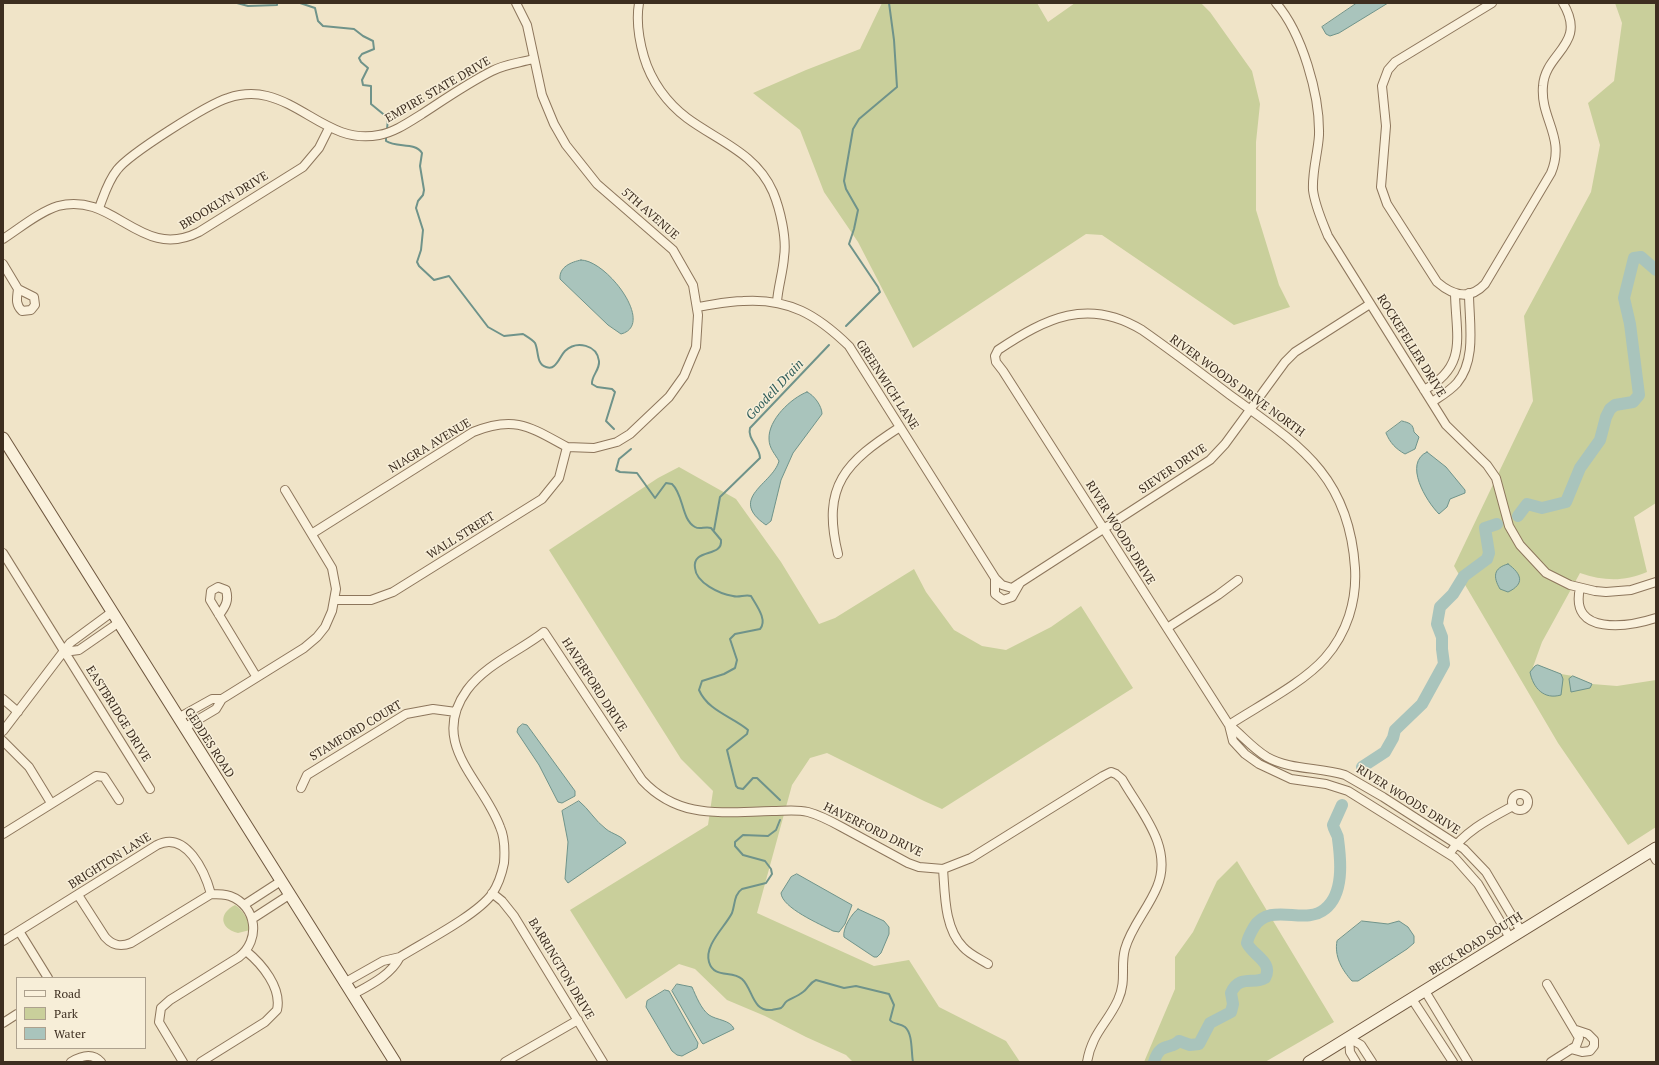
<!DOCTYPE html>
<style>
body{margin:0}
#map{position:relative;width:1659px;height:1065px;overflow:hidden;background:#f0e4c8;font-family:"PT Serif",serif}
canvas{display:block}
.frame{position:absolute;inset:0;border:4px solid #3d2e20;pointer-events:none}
.legend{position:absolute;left:16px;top:977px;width:130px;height:72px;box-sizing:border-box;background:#f7eed8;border:1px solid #ada18e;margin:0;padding:5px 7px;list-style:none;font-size:12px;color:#3d2e20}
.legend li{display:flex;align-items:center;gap:8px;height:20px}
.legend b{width:20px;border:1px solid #ada18e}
</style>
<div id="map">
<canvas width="1659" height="1065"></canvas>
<div class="frame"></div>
<ul class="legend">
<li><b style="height:5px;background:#faf1dc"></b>Road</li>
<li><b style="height:11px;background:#c9cf9b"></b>Park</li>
<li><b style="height:11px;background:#a9c4bc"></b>Water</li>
</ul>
</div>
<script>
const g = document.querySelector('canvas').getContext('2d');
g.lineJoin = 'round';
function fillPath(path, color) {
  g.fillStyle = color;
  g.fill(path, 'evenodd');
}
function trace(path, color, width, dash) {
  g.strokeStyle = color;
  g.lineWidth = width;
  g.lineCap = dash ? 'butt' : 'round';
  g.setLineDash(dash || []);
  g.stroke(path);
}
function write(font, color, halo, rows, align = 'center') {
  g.font = font + ' "PT Serif",serif';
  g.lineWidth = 3;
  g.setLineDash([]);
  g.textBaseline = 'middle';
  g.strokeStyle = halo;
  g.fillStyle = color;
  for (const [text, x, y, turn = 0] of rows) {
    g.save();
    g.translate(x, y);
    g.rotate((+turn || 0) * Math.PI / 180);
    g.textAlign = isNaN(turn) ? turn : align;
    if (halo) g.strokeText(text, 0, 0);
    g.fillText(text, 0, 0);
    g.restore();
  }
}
const green = new Path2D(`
 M882,3h155l11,19 27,-19h126l9,9 42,59 8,33 -4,38v68l23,75 11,22 -56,18 -132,-90 -16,-1 -173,114 -55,-106 -34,-50 -24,-62 -47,-37 53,-23 54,-21z
 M1615,3h41v500l-22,14 13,55c-24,10 -43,9 -67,1l-38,69 -9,25 5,-2 23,9 12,2 19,8 25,2 39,-6v147l-28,18 -70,-102 -104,-177 79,-165 -9,-85 67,-124 9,-47 -12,-42 26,-22 8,-58z
 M679,467l57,32 45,63 38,62 16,-6 79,-49 12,23 28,38 28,16 24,4 45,-23 30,-21 52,82 -191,121 -18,-8 -97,-48 -17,5 -18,27 -35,128 117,53 35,-6 30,47 67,34 14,21h-167l-7,-7 -40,-18 -41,-21 -38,-16 -32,-31 -16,-5 -53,35 -56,-89 138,-85 5,-34 -32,-32 -132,-209 109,-72z
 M1237,861l97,161 -69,40h-121l31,-73v-32l18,-25 24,-51z
 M235,905c9,6 13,14 15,25l-12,3c-19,-5 -19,-20 -3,-28z`);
const water = new Path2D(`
 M1357,3h31l-49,30 -9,3 -4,-2 -4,-7z
 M581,260c26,0 75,65 40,74l-13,-9 -48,-46c-1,-12 11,-17 21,-19z
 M807,392c7,3 15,14 15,22l-29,39 -12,27 -10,41 -5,4c-39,-27 7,-41 13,-64 -4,-7 -10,-13 -10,-22 -1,-19 22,-41 38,-47z
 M1402,421c8,2 11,3 12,11l5,5 -4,12 -10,5c-9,-5 -15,-11 -19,-21z
 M1427,452l19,15 19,23v3l-15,6 -3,8 -8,7c-13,-13 -36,-51 -12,-62z
 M1508,564c14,10 17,20 0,28l-8,-3c-7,-12 -7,-21 8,-25z
 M1538,665l23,9 2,5 -2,16c-17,5 -28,-7 -31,-23l5,-6z
 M1573,676l19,8 -2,4 -19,4 -2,-13z
 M523,724l4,1 48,66v5l-13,7 -4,-1 -19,-37 -22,-33 1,-4z
 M579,801c10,8 16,20 27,28 6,5 17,7 20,14l-58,40 -3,-4 3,-37 -6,-31z
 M797,874l55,31 -7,19 -6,8 -6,-1c-13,-7 -51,-23 -52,-38l10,-16z
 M858,909l26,12 5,6v7l-8,19 -4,4h-3l-30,-20c-2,-8 8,-24 14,-28z
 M1362,921l26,3 11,-3 9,6 6,9v7l-7,6 -49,32h-6c-10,-11 -18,-25 -15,-40z
 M677,984l15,3c4,9 9,22 17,28 7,5 22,5 25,14l-31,15 -1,-1 -30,-52z
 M665,990l4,1 29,52 -1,5 -15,8 -5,-1 -5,-4 -26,-44 1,-6z`);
const stream = new Path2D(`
 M237,3l11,3 29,-1v-2
 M300,3l15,5 3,13 5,5 31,3 9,7 10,5 1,8 -12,5 -3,4 2,4 7,6 -6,12 1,5 8,1v18l17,14 -1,12
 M386,137v4c11,7 29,1 36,12l-2,13 4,24 -1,5 -5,6 -2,7 7,22 -2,20 -4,12 2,4 15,14 15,-4 39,51 16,9 19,-2c3,2 10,6 12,9 4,8 1,21 11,24 3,1 6,1 8,-1 5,-4 7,-11 11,-15 12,-11 32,-6 34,10 1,9 -8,15 -7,23l5,3 15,2 3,3 -9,29 8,8
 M846,326l34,-34 -2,-5 -29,-43 5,-15 4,-19 -12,-21 -2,-8 9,-52 6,-10 38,-32 -3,-47 -5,-37
 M631,449l-12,10 -3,11 4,2 17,1 18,25 11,-15 6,1c12,11 9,35 23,43 5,3 10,-1 16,1l10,12c2,18 -29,8 -26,28 1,15 25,26 38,28 6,2 12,-2 18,0 5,9 17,24 9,33l-25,5 -5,5 7,21 -2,8 -11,6 -22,7 -3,9c9,21 34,27 49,40l-1,4 -20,16 9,36 2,2 5,1 10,-11h4l23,22
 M714,530l6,-33 40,-39c0,-11 -13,-19 -10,-30l79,-83
 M780,820l-4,10 -8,6 -25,-1 -8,7v4l8,9 22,6 6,8 1,5 -6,9 -24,6c-8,5 -7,16 -10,24 -7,14 -28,32 -23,49 5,17 23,8 33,17 11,10 10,33 30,31 3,-1 7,-1 9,-2 3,-2 3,-5 6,-7 5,-3 11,-5 16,-9 5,-3 6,-9 13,-12l28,8 12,-2 33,8 5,11 -4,15c4,5 10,3 15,7 8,7 6,25 8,35`);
const river = new Path2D(`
 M1518,516l9,-12 15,4 24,-6 14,-34 20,-28 6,-23 4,-8 5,-4 18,-3 6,-7 -9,-71 -6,-26 10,-40 7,-1 15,13
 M1362,767l23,-15 8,-14 2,-8 27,-26 22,-40 -2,-15v-12l-5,-13 3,-17 13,-13 11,-18 23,-17 2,-6 -4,-25 12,-4
 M1154,1062c6,-21 18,-12 25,-21l11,4 9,-1 11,-21 21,-11 2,-8 -2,-11c8,-19 23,-8 34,-15 9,-16 -13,-23 -18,-35 1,-6 4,-11 7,-16 16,-26 51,-1 71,-18 19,-15 16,-48 13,-70 0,-5 -4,-8 -5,-14l9,-20`);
const street = new Path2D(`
 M516,3l11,22 15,70 12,29 12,21 31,39 76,66 20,35 5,30 -2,32 -12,29 -15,21 -39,37 -13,8 -23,6 -27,-1
 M639,3c-3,18 0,37 5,54 7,24 23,46 43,61 31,23 69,35 86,74 7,17 14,46 11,65 -1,15 -6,30 -7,45
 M1276,3c26,30 44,92 43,132 -1,18 -7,36 -6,55 2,16 9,31 15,46l118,189 41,40 9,13 13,48 11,19 26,28 24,12 25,6 11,1 25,-2 25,-8
 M1492,3l-97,59 -7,8 -6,16 4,40 -5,61 6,17 50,78c15,13 32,19 48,2l66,-111c15,-36 -11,-54 -8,-87 2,-34 45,-41 20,-83
 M99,208c5,-13 9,-27 18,-38 12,-16 91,-66 111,-72 12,-4 27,-5 39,-2 40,10 67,48 112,39 16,-3 30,-13 43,-21 23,-15 46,-31 70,-43 13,-7 27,-8 41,-12
 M3,239c17,-11 36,-27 55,-33 57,-15 82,56 141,26l104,-65 16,-19 10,-20
 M3,264l15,25 16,8 1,8 -4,5 -9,1c-7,-7 -5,-13 -4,-22
 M697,307c15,-2 31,-6 46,-6 46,-3 74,14 106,45l146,232 7,7 10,3 198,-128 15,-16 60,-82 10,-10 75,-48
 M1424,390c44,-24 32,-53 31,-96
 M1432,402c9,-6 18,-11 25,-19 20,-24 12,-61 12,-90
 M313,533l160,-101c42,-17 57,-5 94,15
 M3,553l147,236
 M838,554c-17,-69 8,-92 62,-127
 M995,578v16l8,6 9,-3 8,-14
 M1580,588c-11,48 48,39 76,30
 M335,600h36l22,-8 149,-93 17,-21 8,-31
 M219,615c7,-9 10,-15 7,-25l-8,-3 -7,4 -1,9 46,76
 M1167,628l51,-33 20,-15
 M64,652l15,-2 39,-27
 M3,699l15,13
 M222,699l82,-51 13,-11 8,-10 7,-16 4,-22 -4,-21 -47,-78
 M178,718l34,-19h10l-6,10 -32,19
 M1229,725c29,-19 74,-42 96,-67 22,-25 32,-57 30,-90 -6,-93 -56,-123 -125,-173 -29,-22 -58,-44 -88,-65 -54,-33 -96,-12 -144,20l-3,6 1,6 7,9 226,354c13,10 23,23 38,32 23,13 52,10 78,18l38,22 81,52 22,23 35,59
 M1229,725l4,16 12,13 14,10 32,15 35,5 22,7 107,67 23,26 32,54
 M3,731l67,-88 42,-31
 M3,741l26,26 22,36
 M301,788l6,-13 99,-61 27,-5 23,3
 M1512 802a8 8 0 1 1 16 0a8 8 0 1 1-16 0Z
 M3,834l93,-58 8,1 15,23
 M1651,851l5,9
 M1449,854c16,-23 40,-35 64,-48
 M943,869c2,24 1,59 20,78 6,7 17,12 25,17
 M492,893l10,8 12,15 89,146
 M78,895l27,42c8,9 16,10 26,6l80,-49c7,0 13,0 19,2 27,10 31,44 9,61l-69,43 -9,8 -2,14 24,40
 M244,905l37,-24
 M252,919l37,-24
 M19,931l29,47
 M3,941l154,-96c29,-15 48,27 54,49
 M400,957c24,-15 77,-42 92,-63 6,-9 10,-21 12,-31 1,-13 1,-25 -4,-36 -17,-47 -72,-83 -33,-137 19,-26 53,-39 77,-58l98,148c37,40 80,32 130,31 12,0 24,-2 36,1 15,4 28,12 41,19 20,11 39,21 59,32l11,4 24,2 28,-11 132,-82 8,-4 5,2 6,5c18,32 52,68 35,108 -9,22 -26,40 -32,62 -5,18 2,31 -7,51 -11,24 -26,33 -31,62
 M344,983l39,-22 17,-4c-10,19 -30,28 -48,38
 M1547,984l32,54 -3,8 -25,16
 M1425,991l43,71
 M1412,999l41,63
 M3,1023l14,-9
 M1349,1038l12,7 11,17
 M1349,1038l1,14 6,10
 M1571,1049l11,3 8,-1 4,-5v-6l-6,-6 -12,-4
 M71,1062c10,-6 21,-10 30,0
 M201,1062l64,-40 12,-12c5,-22 -15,-46 -31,-59
 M505,1062l73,-42`);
const secondary = new Path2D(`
 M3,438l392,624
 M1309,1062l347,-214`);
const streetNames = [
 ["EMPIRE STATE DRIVE",438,90,-30],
 ["BROOKLYN DRIVE",224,201,-31],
 ["5TH AVENUE",650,214,41],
 ["ROCKEFELLER DRIVE",1411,346,58],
 ["GREENWICH LANE",887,385,57],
 ["RIVER WOODS DRIVE NORTH",1237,386,36],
 ["NIAGRA AVENUE",430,446,-31],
 ["SIEVER DRIVE",1173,469,-34],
 ["RIVER WOODS DRIVE",1120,533,58],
 ["WALL STREET",461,536,-32],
 ["HAVERFORD DRIVE",594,685,57],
 ["EASTBRIDGE DRIVE",118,714,58],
 ["STAMFORD COURT",356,731,-31],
 ["GEDDES ROAD",209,743,57],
 ["RIVER WOODS DRIVE",1408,800,32],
 ["HAVERFORD DRIVE",873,830,26],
 ["BRIGHTON LANE",110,861,-32],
 ["BECK ROAD SOUTH",1476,944,-32],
 ["BARRINGTON DRIVE",561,969,59]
];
const waterNames = [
 ["Goodell Drain",775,390,-47]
];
fillPath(green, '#c9cf9b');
fillPath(water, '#a9c4bc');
trace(water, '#6f938a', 1);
trace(stream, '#6f938a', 2);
trace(river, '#a9c4bc', 12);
trace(street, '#8d765c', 10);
trace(secondary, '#6f573f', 13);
trace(street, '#faf1dc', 8);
trace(secondary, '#faf1dc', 11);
write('12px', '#3d2e20', '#f7eed8', streetNames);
write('italic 13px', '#2f5d5a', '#f7eed8', waterNames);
</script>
